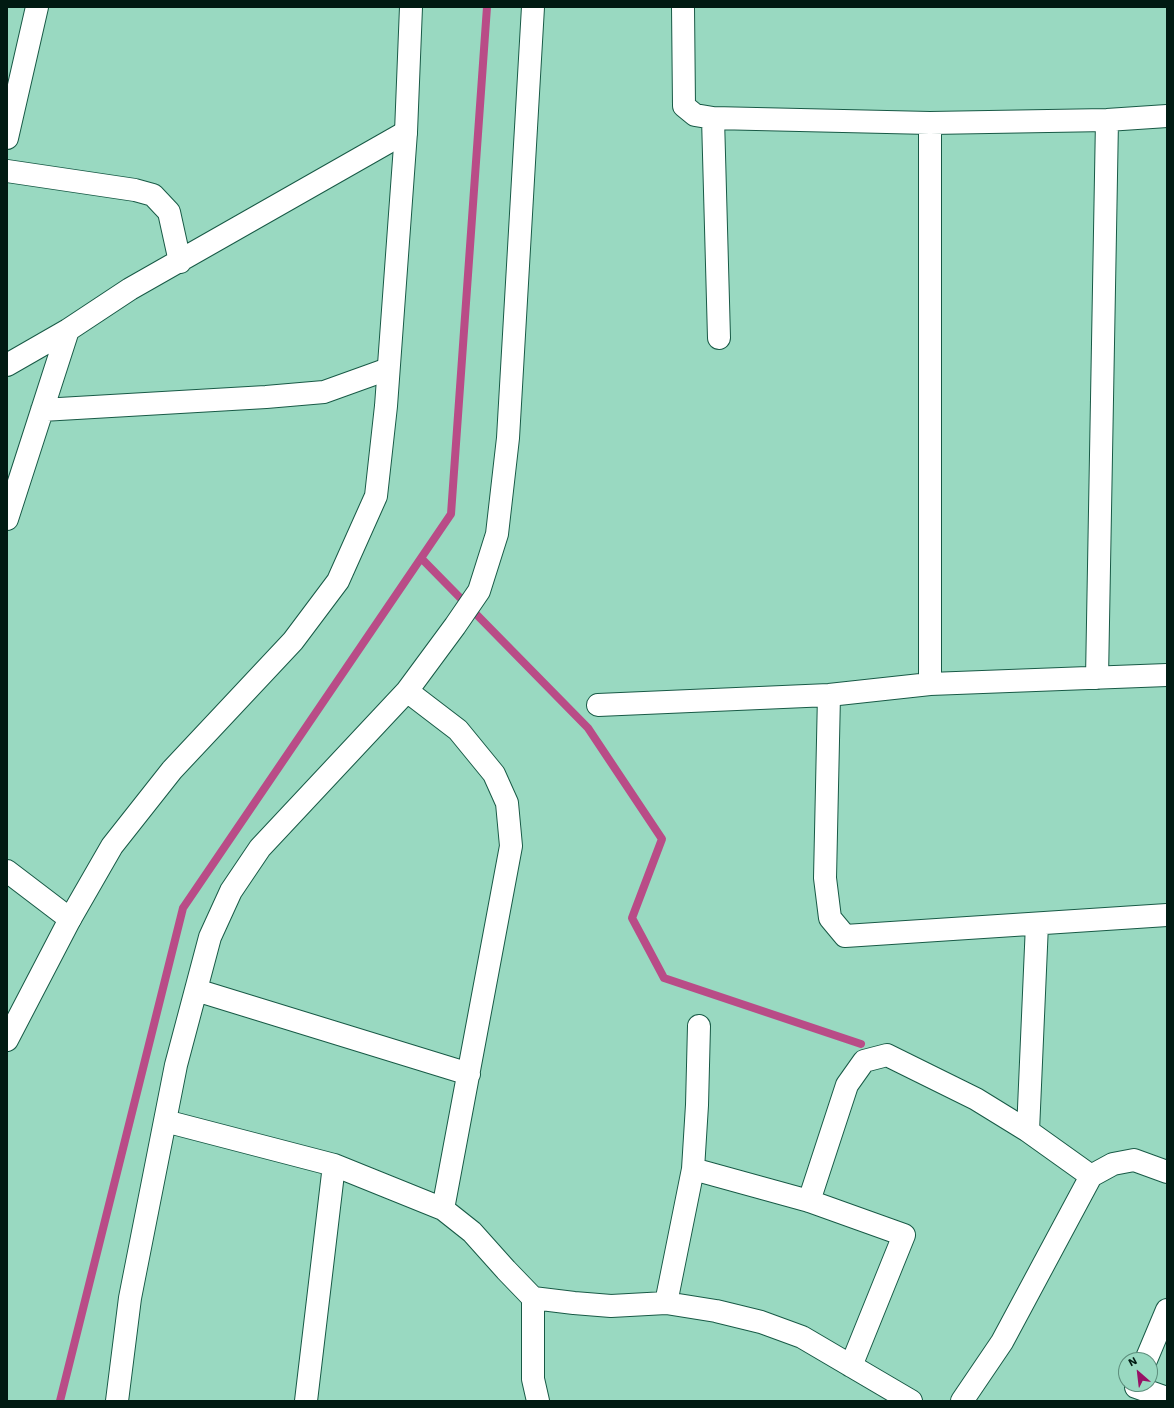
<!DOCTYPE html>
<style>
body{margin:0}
#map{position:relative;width:1174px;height:1408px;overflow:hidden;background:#99d9c1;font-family:"Work Sans",sans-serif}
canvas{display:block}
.frame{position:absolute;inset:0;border:8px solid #011a12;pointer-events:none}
.north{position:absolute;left:1118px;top:1352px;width:40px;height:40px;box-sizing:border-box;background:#99d9c1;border:1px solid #5c8d7b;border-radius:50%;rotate:332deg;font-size:11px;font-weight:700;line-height:16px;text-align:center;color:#011a12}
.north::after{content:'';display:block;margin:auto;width:14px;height:18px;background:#971065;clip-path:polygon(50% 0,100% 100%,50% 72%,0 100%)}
</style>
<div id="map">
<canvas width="1174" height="1408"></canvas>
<div class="frame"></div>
<div class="north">N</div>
</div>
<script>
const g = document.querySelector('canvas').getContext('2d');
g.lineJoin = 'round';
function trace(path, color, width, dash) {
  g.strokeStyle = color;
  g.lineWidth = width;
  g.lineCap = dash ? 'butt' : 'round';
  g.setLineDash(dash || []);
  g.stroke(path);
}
const stream = new Path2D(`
 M421,558l167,170 74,111 -30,79 32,60 197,66
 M60,1401l123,-493 268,-394 36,-507`);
const minor = new Path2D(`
 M683,7l1,99 11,9 18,3
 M7,138l30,-131
 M7,171l128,19 18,5 16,17 11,50
 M719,338l-6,-220 217,5 177,-3 60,-4
 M7,365l61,-35 62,-41 276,-157
 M42,410l224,-13 58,-5 64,-23
 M7,519l61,-189
 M1097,678l10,-558
 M930,684v-561
 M407,691l51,39 36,44 13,29 4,43 -68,363
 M829,695l-4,183 5,40 15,18 322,-21
 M598,705l231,-10 101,-11 237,-9
 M7,871l63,48
 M196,990l273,84
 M165,1121l169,44 109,44 29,23 34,38 27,28 41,5 37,3 55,-3 50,8 45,11 41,15 109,64
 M1028,1131l9,-207
 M693,1169l116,32 95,34 -53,131
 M809,1201l38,-116 17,-24 23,-6 89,44 52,32 63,45
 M533,1298v81l5,22
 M666,1303l27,-134 4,-64 2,-79
 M1146,1360l21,-50
 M1136,1387l31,11
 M117,1401l13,-103 46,-233 34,-128 21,-46 29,-43 147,-157 48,-65 24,-35 18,-57 11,-96 25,-431
 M306,1401l28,-236
 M962,1401l40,-59 89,-166 22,-12 21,-4 33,12`);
const tertiary = new Path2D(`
 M7,1040l63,-121 42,-73 60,-76 121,-129 45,-60 38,-85 10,-90 20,-274 5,-125`);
trace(stream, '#b94c87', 8);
trace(minor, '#185a46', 24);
trace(tertiary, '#185a46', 24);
trace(minor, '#fff', 22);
trace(tertiary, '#fff', 22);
</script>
